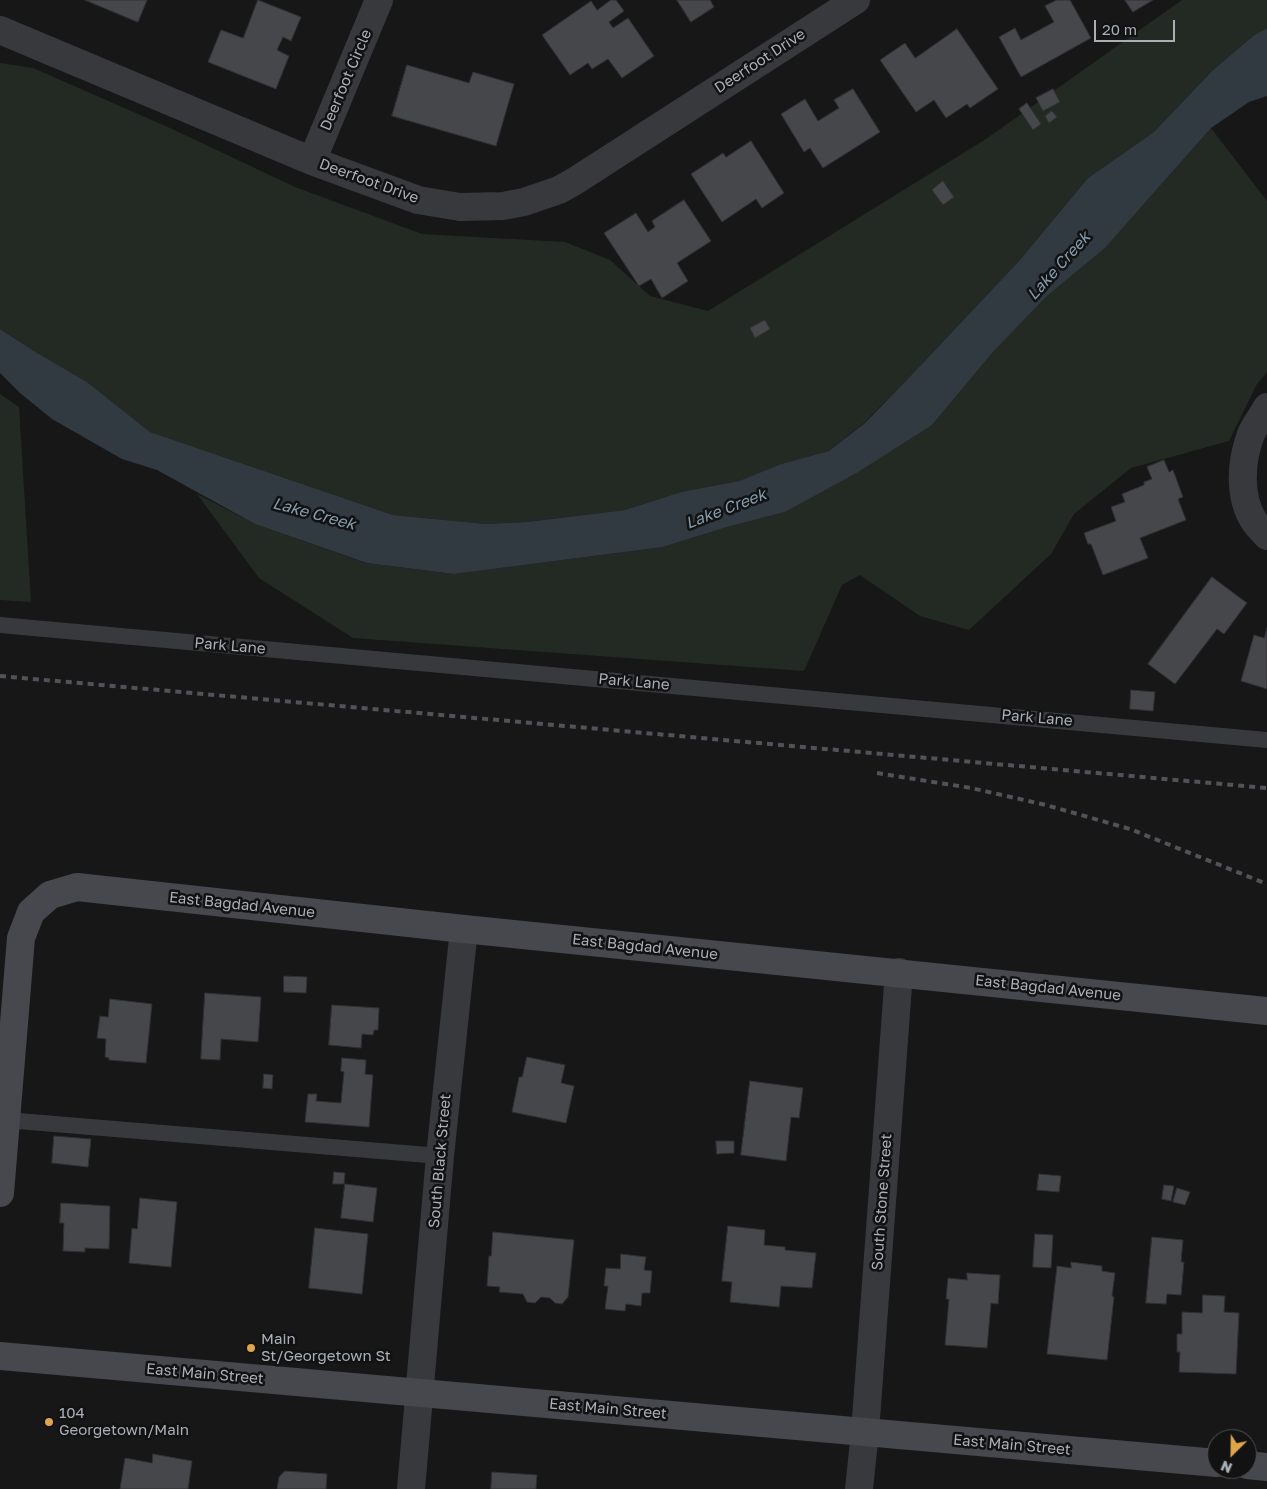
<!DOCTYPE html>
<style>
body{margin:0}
#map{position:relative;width:1267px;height:1489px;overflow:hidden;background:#171718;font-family:"Golos Text",sans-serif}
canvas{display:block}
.north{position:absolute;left:1207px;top:1429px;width:50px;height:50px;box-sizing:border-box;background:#121213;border:1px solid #4f5155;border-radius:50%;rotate:203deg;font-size:14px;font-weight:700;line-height:20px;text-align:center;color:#aaafb7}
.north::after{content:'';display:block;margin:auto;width:18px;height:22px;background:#e0a546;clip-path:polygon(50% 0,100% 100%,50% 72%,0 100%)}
.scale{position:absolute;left:1094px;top:20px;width:81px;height:22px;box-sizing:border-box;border:2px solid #aaafb7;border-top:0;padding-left:6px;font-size:15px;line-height:18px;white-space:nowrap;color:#aaafb7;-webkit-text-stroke:4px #121213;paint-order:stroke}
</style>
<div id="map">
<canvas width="1267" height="1489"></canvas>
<div class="north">N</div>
<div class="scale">20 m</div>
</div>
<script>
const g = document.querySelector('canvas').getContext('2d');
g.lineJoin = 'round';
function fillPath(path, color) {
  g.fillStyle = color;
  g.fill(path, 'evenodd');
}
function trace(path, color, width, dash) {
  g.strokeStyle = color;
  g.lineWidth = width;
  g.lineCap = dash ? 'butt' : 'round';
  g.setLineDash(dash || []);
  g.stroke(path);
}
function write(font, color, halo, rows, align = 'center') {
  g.font = font + ' "Golos Text",sans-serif';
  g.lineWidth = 5;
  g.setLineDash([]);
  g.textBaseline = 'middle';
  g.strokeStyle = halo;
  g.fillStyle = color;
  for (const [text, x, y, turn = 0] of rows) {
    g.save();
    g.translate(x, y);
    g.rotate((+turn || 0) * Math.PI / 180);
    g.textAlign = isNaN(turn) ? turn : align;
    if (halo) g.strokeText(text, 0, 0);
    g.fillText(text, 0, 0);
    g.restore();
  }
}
const green = new Path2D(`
 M1182,0h85v28l-14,8 -41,35 -58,61 -66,46 -69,83 -98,104 -57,58 -35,28 -48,13 -42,17 -58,11 -56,18 -98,12 -41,2 -93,-9 -243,-83 -63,-50 -53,-31 -34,-22v-266l33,5 137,60 125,59 127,47 143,8 45,18 40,36 58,15 278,-172z
 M1211,128l56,73v171l-10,12 -28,57 -98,27 -57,46 -23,40 -82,76 -49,-14 -60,-41 -18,10 -38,86 -451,-33 -94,-60 -62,-84 58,30 111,39 88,11 209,-27 64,-20 58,-15 147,-87 61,-73 54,-56 58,-48z
 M0,394l19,13 12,195 -31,-2z`);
const water = new Path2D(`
 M1267,28v68l-18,6 -38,26 -106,120 -58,48 -54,56 -61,73 -74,47 -73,40 -58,15 -64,20 -209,27 -87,-11 -112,-39 -98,-54 -35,-11 -70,-40 -32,-26 -20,-20v-44l34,22 53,31 63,50 243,83 93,9 41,-2 98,-12 56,-18 58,-11 42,-17 48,-13 36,-28 56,-58 98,-104 69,-83 66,-46 58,-61 41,-35z`);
const building = new Path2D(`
 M85,0h62l-9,22z
 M258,0l43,17 -10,24 -8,-4 -6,13 12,6 -13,33 -68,-27 13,-32 22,8z
 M611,0h5l8,11 -15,11 4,6 15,-10 26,38 -32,22 -14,-19 -16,10 -4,-6 -18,12 -28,-40 49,-34 6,9z
 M677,0h33l4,7 -23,15z
 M1057,0h13l21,38 -70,39 -22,-40 16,-9 6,12 33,-18 -9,-16z
 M1125,0h28l-20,12z
 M957,29l41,60 -28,19 -3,-4 -21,14 -12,-18 -18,12 -36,-52 25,-17 10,15z
 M407,65l62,18 4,-11 41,12 -18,62 -104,-30z
 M853,89l27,43 -57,36 -13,-20 -6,4 -23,-38 24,-15 13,22 21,-13 -5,-8z
 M1053,89l7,13 -17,9 -7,-13z
 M1027,103l14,21 -8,6 -14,-21z
 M1052,111l5,6 -8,6 -4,-7z
 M751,141l33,52 -22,15 -6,-9 -34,23 -31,-48 32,-21 3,4z
 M943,181l11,16 -11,8 -11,-15z
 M684,200l27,41 -34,22 11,18 -26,17 -11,-19 -12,7 -35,-53 32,-20 12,19 7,-5 -3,-6z
 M765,320l5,9 -15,9 -5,-10z
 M1164,460l5,12 4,-2 10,27 -5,2 8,21 -46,18 8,20 -45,17 -12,-31h-3l-4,-11 32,-12 -5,-14 14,-5 -3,-8 22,-9v-3l8,-3 -5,-12z
 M1212,577l35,26 -23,31 -7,-5 -42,55 -27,-20z
 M1267,628v61l-26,-8 13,-46 10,3z
 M1131,690l24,2 -2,19 -23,-2z
 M284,976l23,1 -1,16 -22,-1z
 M205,993l56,4 -3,45 -37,-3 -1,21 -19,-1z
 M110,999l42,5 -6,59 -37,-3v-2l-4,-1 1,-18 -9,-1 3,-22 8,1z
 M332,1005l47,3 -1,22h-4l-1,5 -11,-1 -1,14 -32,-3z
 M527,1057l38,8 -4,18 13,3 -8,37 -54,-11 7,-35h3z
 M342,1058l24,2 -1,14 8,1 -4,52 -64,-5 3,-28h9l-1,7 25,2 3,-31 -3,-1z
 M264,1074l9,1 -1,14 -9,-1z
 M750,1081l53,7 -4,30 -8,-1 -5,44 -45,-6z
 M54,1136l37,3 -3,28 -36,-4z
 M716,1141h18v12l-17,1z
 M334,1172l11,1 -1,11h-11z
 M1039,1174l22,2 -2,16 -22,-2z
 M345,1184l32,4 -4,34 -32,-4z
 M1164,1185l10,1 -3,15 -9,-2z
 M1177,1188l13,4 -5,13 -12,-3z
 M140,1198l37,4 -6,65 -42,-4 3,-35 5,1z
 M61,1203l49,3 -1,43 -24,-1v4l-22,-1 1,-28h-4z
 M728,1226l37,4 -1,15 21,2v3l31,3 -4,35 -31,-2 -2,21 -49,-5 2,-20 -10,-1z
 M315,1228l53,6 -6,60 -53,-6z
 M493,1232l81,8 -6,57 -6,7 -7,-1 -5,-5 -9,-1 -6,6 -8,-1 -4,-8 -24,-2 1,-5 -13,-1 2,-30h2z
 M1035,1234l18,1 -2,33 -18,-1z
 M1152,1237l31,3 -2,22h3l-3,33 -14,-1 -1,10 -20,-1z
 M621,1254l25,3 -2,13 8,1 -2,22h-8l-1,13 -15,-2 -1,7 -20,-2 3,-23h-4l2,-18 14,1z
 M1071,1262l31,4v5l13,2 -3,23 2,1 -7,63 -60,-6 10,-88 14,2z
 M967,1273l33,2 -2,29 -7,-1 -4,45 -42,-3 4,-46h-3l2,-21 19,2z
 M1203,1295l22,1 -1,16 15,1 -3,61 -57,-2 1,-20h-3v-18h5v-22l20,1z
 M153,1454l39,7 -4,28h-68l5,-31 27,5z
 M285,1471l42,3 -1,15h-49l2,-12z
 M492,1472l45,3 -1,14h-45z`);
const lane = new Path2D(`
 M0,625l1267,115
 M6,1120l434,36`);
const street = new Path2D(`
 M0,30l312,131 106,39 42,7 43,-1 21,-4 35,-12 16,-9 281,-181
 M312,161l67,-161
 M1267,407c-5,9 -12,18 -16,27 -10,27 -13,62 3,87 4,6 9,10 13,15
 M411,1489l29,-333 24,-227
 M859,1489l6,-57 34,-460`);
const secondary = new Path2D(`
 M0,1193l21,-255 10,-26 19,-17 27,-8 387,42 803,82
 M0,1356l1217,107
 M1247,1465l20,2`);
const rail = new Path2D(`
 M0,676l1267,112
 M877,773l94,15 75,17 84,24 137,55`);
const markers = [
 [251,1348,5,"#e0a546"],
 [49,1422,5,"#e0a546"]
];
const streetNames = [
 ["Deerfoot Drive",760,61,-33],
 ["Deerfoot Circle",346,80,-67],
 ["Deerfoot Drive",369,181,20],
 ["Park Lane",230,646,5],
 ["Park Lane",634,682,5],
 ["Park Lane",1037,718,5],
 ["East Bagdad Avenue",242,905,6],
 ["East Bagdad Avenue",645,947,6],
 ["East Bagdad Avenue",1048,988,6],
 ["South Black Street",440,1161,-85],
 ["South Stone Street",882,1202,-86],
 ["East Main Street",205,1374,5],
 ["East Main Street",608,1409,5],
 ["East Main Street",1012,1445,5]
];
const poiNames = [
 ["Main",261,1339],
 ["St/Georgetown St",261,1356],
 ["104",59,1413],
 ["Georgetown/Main",59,1430]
];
const waterNames = [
 ["Lake Creek",1059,266,-48],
 ["Lake Creek",726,509,-21],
 ["Lake Creek",314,514,15]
];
fillPath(green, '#232a24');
fillPath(water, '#313a40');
fillPath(building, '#46474b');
trace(building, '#313134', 1);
trace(lane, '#38393d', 16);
trace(street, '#38393d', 28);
trace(secondary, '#46484d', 28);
trace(rail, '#515358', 4, [6, 5]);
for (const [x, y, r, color] of markers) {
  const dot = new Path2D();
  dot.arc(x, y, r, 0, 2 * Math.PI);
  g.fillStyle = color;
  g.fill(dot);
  trace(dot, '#121213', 2);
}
write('15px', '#aaafb7', '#121213', streetNames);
write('15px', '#aaafb7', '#121213', poiNames, 'left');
write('italic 16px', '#849dae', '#121213', waterNames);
</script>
